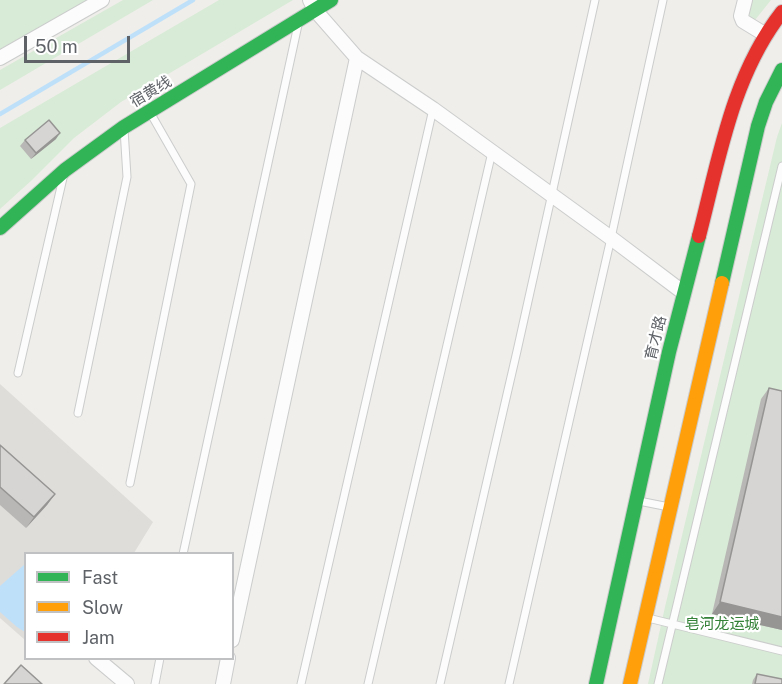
<!DOCTYPE html>
<meta charset="utf-8">
<style>
body{margin:0}
#map{position:relative;width:782px;height:684px;overflow:hidden;background:#efeeea;font-family:"Public Sans",sans-serif}
canvas{display:block}
.legend{position:absolute;left:24px;top:552px;width:210px;height:108px;box-sizing:border-box;background:#fff;border:2px solid #bfc1c3;margin:0;padding:8px 10px;list-style:none;font-size:18px;color:#5f6368}
.legend li{display:flex;align-items:center;gap:12px;height:30px}
.legend b{width:30px;border:2px solid #bfc1c3}
.scale{position:absolute;left:24px;top:36px;width:106px;height:27px;box-sizing:border-box;border:3px solid #5f6368;border-top:0;padding-left:8px;font-size:18px;line-height:21px;white-space:nowrap;color:#5f6368;-webkit-text-stroke:4px #fff;paint-order:stroke}
</style>
<div id="map">
<canvas width="782" height="684"></canvas>
<ul class="legend">
<li><b style="height:8px;background:#30b455"></b>Fast</li>
<li><b style="height:8px;background:#ff9f0a"></b>Slow</li>
<li><b style="height:8px;background:#e5322d"></b>Jam</li>
</ul>
<div class="scale">50 m</div>
</div>
<script>
const g = document.querySelector('canvas').getContext('2d');
g.lineJoin = 'round';
function fillPath(path, color) {
  g.fillStyle = color;
  g.fill(path, 'evenodd');
}
function trace(path, color, width, dash) {
  g.strokeStyle = color;
  g.lineWidth = width;
  g.lineCap = dash ? 'butt' : 'round';
  g.setLineDash(dash || []);
  g.stroke(path);
}
function write(font, color, halo, rows, align = 'center') {
  g.font = font + ' "Public Sans","Noto Sans SC",sans-serif';
  g.lineWidth = 4.5;
  g.setLineDash([]);
  g.textBaseline = 'middle';
  g.strokeStyle = halo;
  g.fillStyle = color;
  for (const [text, x, y, turn = 0] of rows) {
    g.save();
    g.translate(x, y);
    g.rotate((+turn || 0) * Math.PI / 180);
    g.textAlign = isNaN(turn) ? turn : align;
    if (halo) g.strokeText(text, 0, 0);
    g.fillText(text, 0, 0);
    g.restore();
  }
}
const industrial = new Path2D(`
 M0,384l153,138 -19,31 -108,1 -1,86 -25,-22z`);
const green = new Path2D(`
 M0,0h90l-90,51z
 M123,0h30l-153,90v-20z
 M219,0h74l-172,102 -47,36 -42,42 -32,29v-81z
 M752,0h19l-16,20 -8,-4z
 M782,123v561h-134l17,-77 112,-470z`);
const water = new Path2D(`
 M25,564v68l-8,-5 -17,-15v-26z`);
const stream = new Path2D(`
 M0,114l193,-114`);
const lane = new Path2D(`
 M18,373l45,-195
 M78,413l49,-236 -3,-48
 M130,483l61,-299 -40,-70
 M639,501l30,6
 M183,554l115,-529
 M648,618l134,33
 M155,684l5,-26
 M301,684l132,-575
 M368,684l124,-532
 M440,684l77,-333 78,-351
 M509,684l102,-446 52,-238
 M658,684l124,-518`);
const street = new Path2D(`
 M310,0l5,10 42,48 76,51 178,129 73,55
 M745,0l-4,16 2,5 23,14
 M0,58l102,-58
 M232,640l125,-582
 M96,658l31,26
 M223,684l5,-26`);
const fast = new Path2D(`
 M0,228l65,-58 59,-43 207,-127
 M722,283l36,-157 8,-24 16,-32
 M596,684l73,-332 30,-116`);
const slow = new Path2D(`
 M630,684l92,-401`);
const jam = new Path2D(`
 M699,236c20,-77 33,-160 83,-224`);
const wall = new Path2D(`
 M56,139l-25,20 -11,-13 5,-6z
 M769,388l13,242 -70,-16 49,-215z
 M0,445l55,49 -8,11 -21,23 -26,-23z
 M757,674l25,10h-30l1,-4z`);
const shadedWall = new Path2D(`
 M60,133l-4,6 -25,20 5,-6z
 M55,494l-8,11 -21,23 8,-11z
 M720,602l62,15v13l-70,-16z`);
const building = new Path2D(`
 M49,120l11,13 -24,20 -11,-13z
 M769,388l13,3v226l-62,-15z
 M0,445l55,49 -21,23 -34,-30z
 M21,665l21,19h-38z
 M757,674l25,5v5h-27z`);
const streetNames = [
 ["宿黄线",151,92,-31],
 ["育才路",656,338,-76]
];
const parkNames = [
 ["皂河龙运城",722,624]
];
fillPath(industrial, '#dfddda');
fillPath(green, '#d8ebd6');
fillPath(water, '#bfe0f9');
trace(stream, '#bfe0f9', 4.5);
trace(lane, '#cbcccc', 9);
trace(street, '#cbcccc', 16);
trace(fast, '#cacacb', 16);
trace(slow, '#cacacb', 16);
trace(jam, '#cacacb', 16);
trace(lane, '#fdfcfc', 7);
trace(street, '#fdfcfc', 14);
trace(fast, '#30b455', 14);
trace(slow, '#ff9f0a', 14);
trace(jam, '#e5322d', 14);
fillPath(wall, '#b8b7b5');
fillPath(shadedWall, '#969594');
fillPath(building, '#d6d5d3');
trace(building, '#969594', 1.5);
write('15px', '#5f6368', '#fff', streetNames);
write('15px', '#348238', '#fff', parkNames);
</script>
